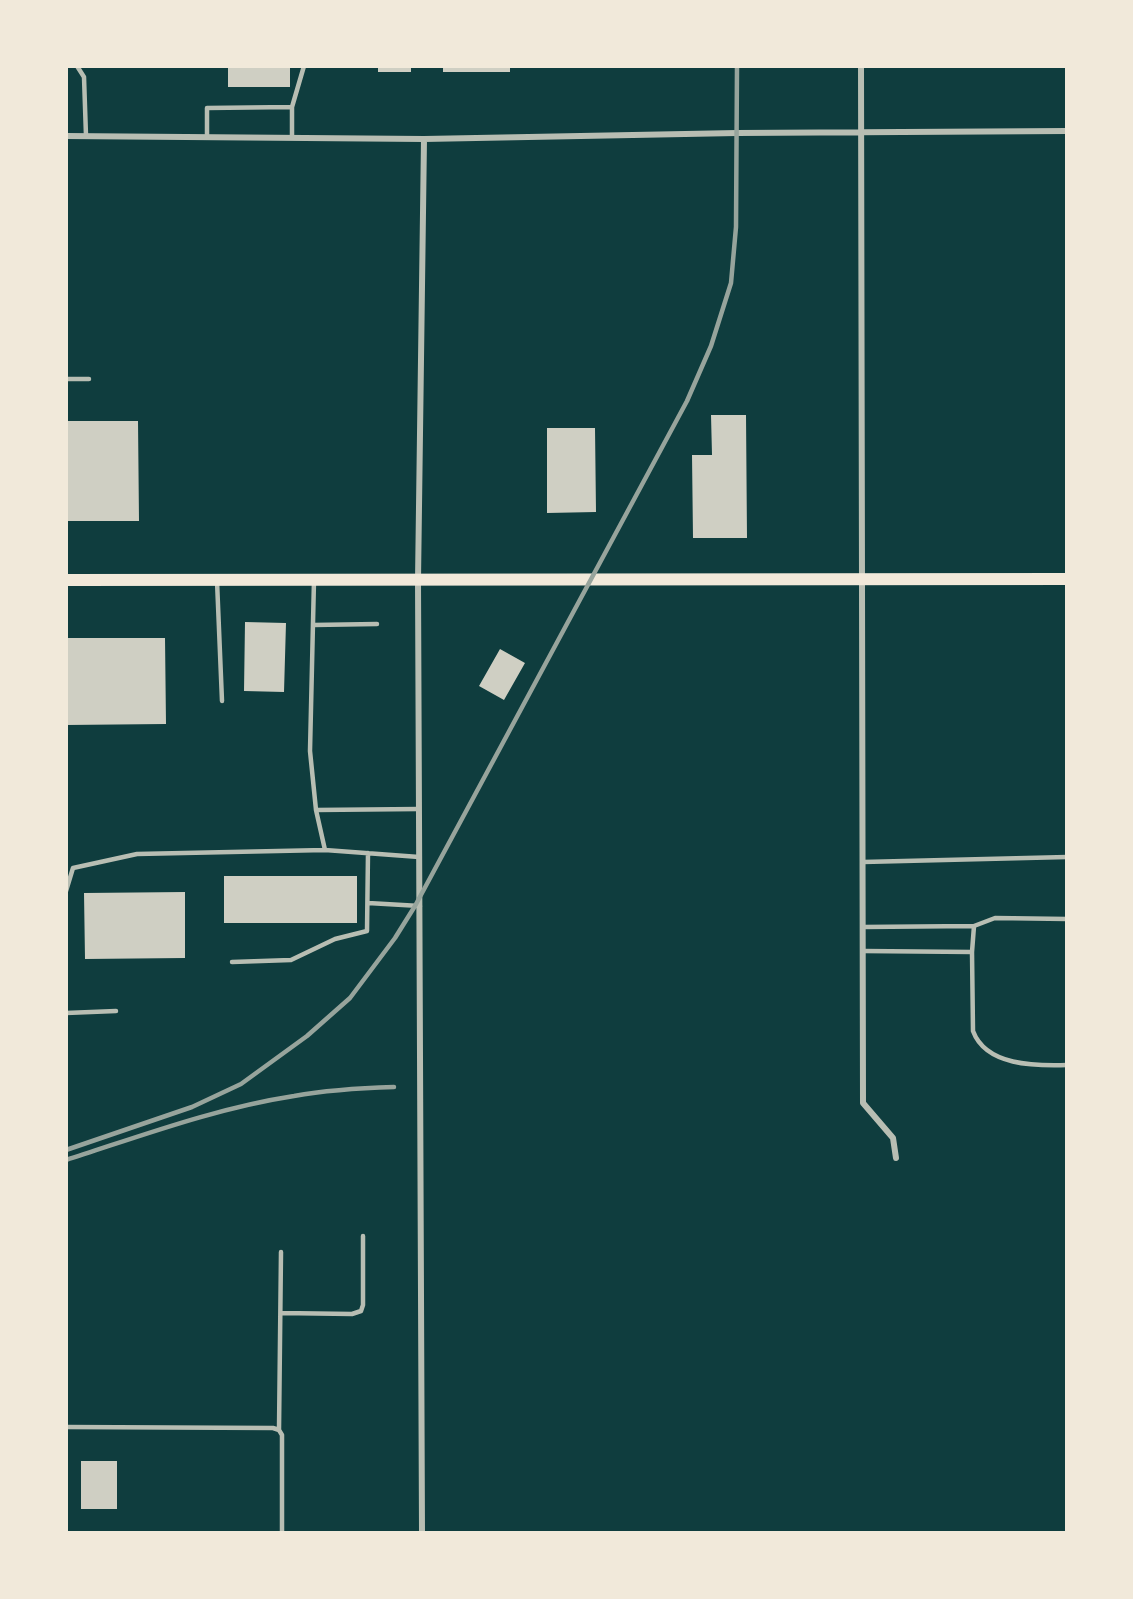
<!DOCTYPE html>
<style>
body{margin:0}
#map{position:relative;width:1133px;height:1599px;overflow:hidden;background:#0f3d3e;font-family:Rubik,sans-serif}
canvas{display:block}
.frame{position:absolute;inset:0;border:68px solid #f1e9da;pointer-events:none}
</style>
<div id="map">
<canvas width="1133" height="1599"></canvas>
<div class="frame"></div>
</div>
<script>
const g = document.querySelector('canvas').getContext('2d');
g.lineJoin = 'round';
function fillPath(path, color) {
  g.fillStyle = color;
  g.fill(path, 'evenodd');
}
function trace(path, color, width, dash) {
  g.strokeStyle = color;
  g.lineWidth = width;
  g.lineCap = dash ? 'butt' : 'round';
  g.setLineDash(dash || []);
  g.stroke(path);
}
const building = new Path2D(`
 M228,66h62v21h-62z
 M378,66h33v6h-33z
 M443,66h67v6h-67z
 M711,415h35l1,123h-54l-1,-83h20z
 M66,421h72l1,100h-73z
 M547,428h48l1,84 -49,1z
 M245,622l41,1 -2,69 -40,-1z
 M66,638h99l1,86 -100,1z
 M500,649l25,14 -21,37 -25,-14z
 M224,876h133v47h-133z
 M185,892v66l-100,1 -1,-66z
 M81,1461h36v48h-36z`);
const service = new Path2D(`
 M77,66l7,11 2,59
 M207,137v-29l85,-1
 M292,137v-30l12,-41
 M66,379h23
 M314,580l-4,171 6,59 9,40
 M217,581l5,120
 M313,625l64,-1
 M316,810l103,-1
 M863,862l204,-5
 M66,891l7,-23 64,-14 188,-4 94,7
 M368,903l52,3
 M863,927l111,-1
 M863,951l109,1 2,-26 21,-8 72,1
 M972,952l1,79c13,35 62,35 94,34
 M232,962l59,-2 44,-21 32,-8 1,-78
 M66,1013l50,-2
 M281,1313l71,1 9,-3 2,-6v-69
 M66,1427l207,1 6,2 3,5v98
 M279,1430l2,-178`);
const minor = new Path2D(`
 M861,66l2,1037 30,35 3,20
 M66,136l358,3 313,-6 330,-2
 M422,1533l-4,-953 6,-441`);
const secondary = new Path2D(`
 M66,580l1001,-1`);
const rail = new Path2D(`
 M66,1150l126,-43 49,-23 66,-48 43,-38 45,-60 20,-32 272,-505 24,-55 20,-63 5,-56 1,-161
 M66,1160c75,-24 150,-52 228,-64 33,-6 66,-8 100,-9`);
fillPath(building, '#cfcfc3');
trace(service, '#b8beb3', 4.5);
trace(minor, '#b8beb3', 6);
trace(secondary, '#f1e9da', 12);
trace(rail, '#97a49c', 4.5);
</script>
